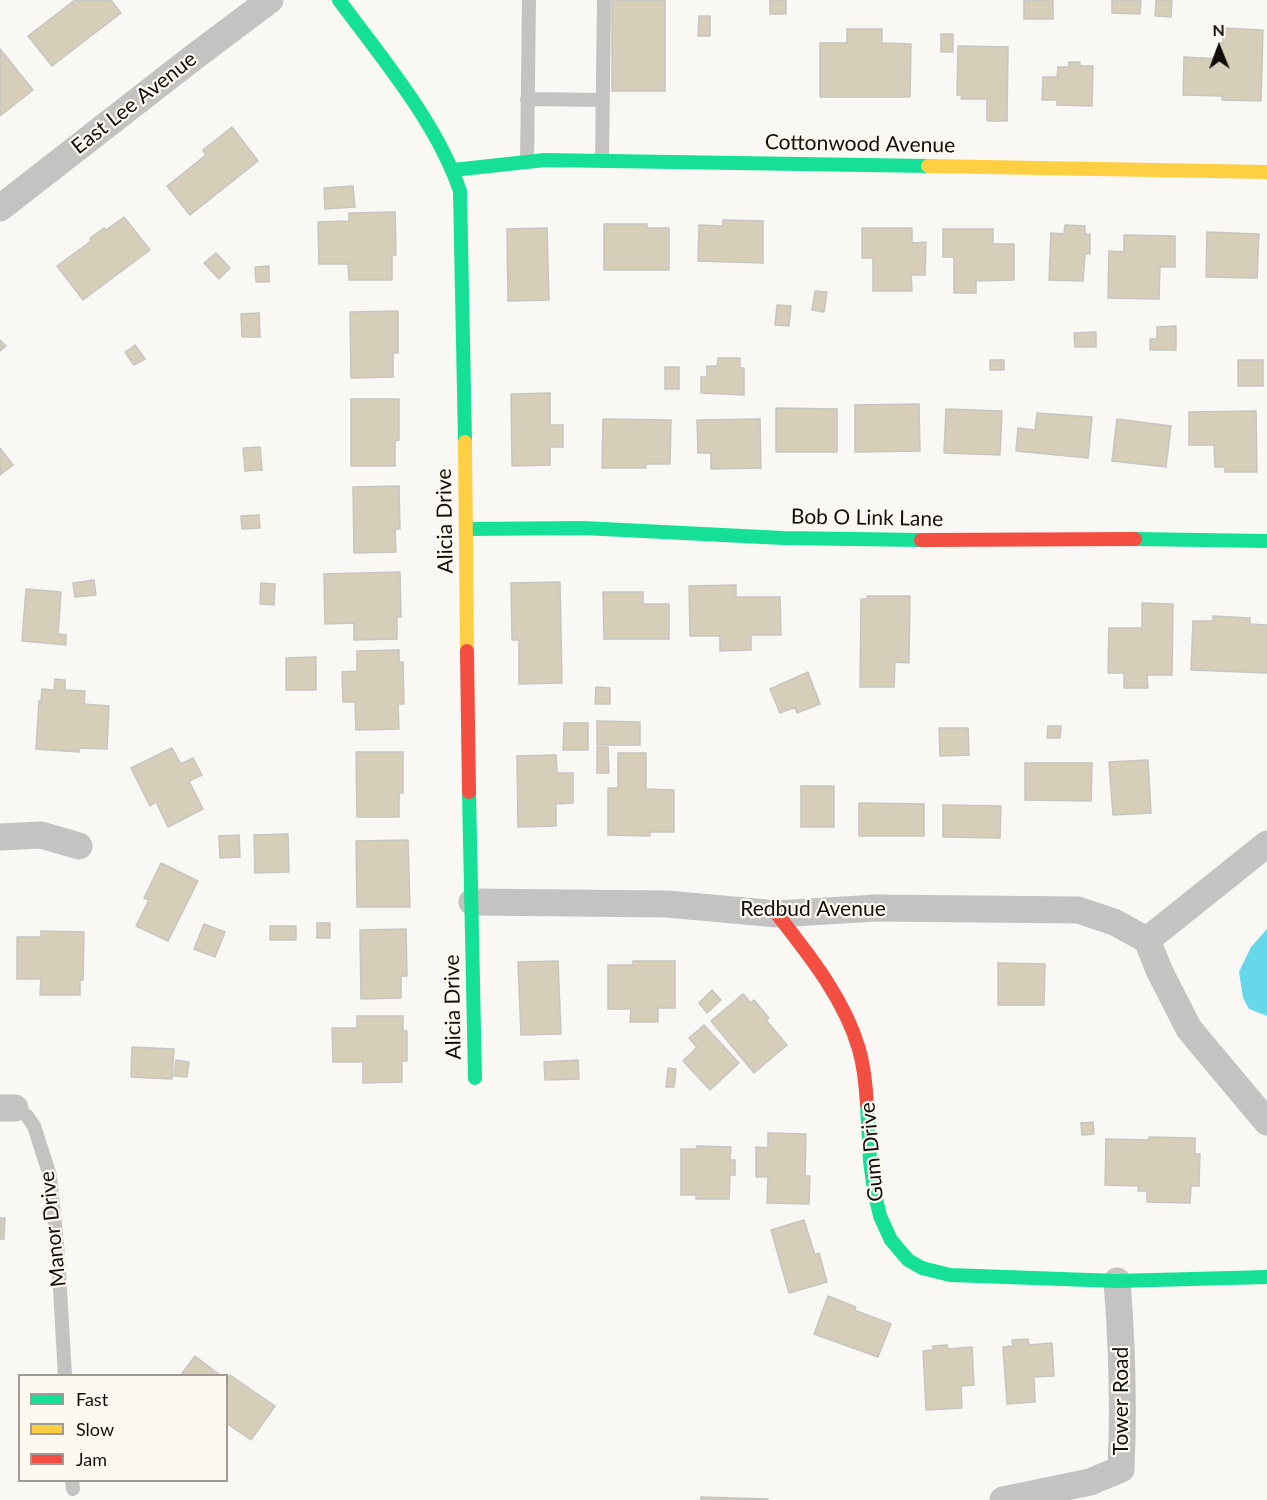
<!DOCTYPE html>
<style>
body{margin:0}
#map{position:relative;width:1267px;height:1500px;overflow:hidden;background:#faf8f4;font-family:Lato,sans-serif}
canvas{display:block}
.legend{position:absolute;left:18px;top:1374px;width:210px;height:108px;box-sizing:border-box;background:#fef9f0;border:2px solid #9f9b94;margin:0;padding:8px 10px;list-style:none;font-size:18px;color:#110f0b}
.legend li{display:flex;align-items:center;gap:12px;height:30px}
.legend b{width:30px;border:2px solid #9f9b94}
.north{position:absolute;left:1189px;top:18px;width:60px;height:60px;-webkit-text-stroke:4px #fef9f0;paint-order:stroke;rotate:359deg;font-size:16px;font-weight:700;line-height:24px;text-align:center;color:#110f0b}
.north::after{content:'';display:block;margin:auto;width:21px;height:27px;background:#110f0b;clip-path:polygon(50% 0,100% 100%,50% 72%,0 100%)}
</style>
<div id="map">
<canvas width="1267" height="1500"></canvas>
<ul class="legend">
<li><b style="height:8px;background:#16e098"></b>Fast</li>
<li><b style="height:8px;background:#ffcf43"></b>Slow</li>
<li><b style="height:8px;background:#f24e42"></b>Jam</li>
</ul>
<div class="north">N</div>
</div>
<script>
const g = document.querySelector('canvas').getContext('2d');
g.lineJoin = 'round';
function fillPath(path, color) {
  g.fillStyle = color;
  g.fill(path, 'evenodd');
}
function trace(path, color, width, dash) {
  g.strokeStyle = color;
  g.lineWidth = width;
  g.lineCap = dash ? 'butt' : 'round';
  g.setLineDash(dash || []);
  g.stroke(path);
}
function write(font, color, halo, rows, align = 'center') {
  g.font = font + ' Lato,sans-serif';
  g.lineWidth = 4.5;
  g.setLineDash([]);
  g.textBaseline = 'middle';
  g.strokeStyle = halo;
  g.fillStyle = color;
  for (const [text, x, y, turn = 0] of rows) {
    g.save();
    g.translate(x, y);
    g.rotate((+turn || 0) * Math.PI / 180);
    g.textAlign = isNaN(turn) ? turn : align;
    if (halo) g.strokeText(text, 0, 0);
    g.fillText(text, 0, 0);
    g.restore();
  }
}
const water = new Path2D(`
 M1267,929v87l-18,-7 -6,-11 -4,-26 12,-25z`);
const building = new Path2D(`
 M75,0h36l10,13 -69,53 -24,-30z
 M612,0h53v91h-53z
 M770,0h16v14h-16z
 M1024,0h29v19h-29z
 M1112,0h29l-1,14 -28,-1z
 M1156,0h16l-1,17 -16,-1z
 M699,16h11v20h-12z
 M1223,28l40,2 -2,71 -39,-1v-4l-39,-1 1,-38 35,2v-16h4z
 M847,29h35v14l29,1 -1,53h-90v-54h27z
 M941,34h12v18h-12z
 M958,46l50,1 -1,74h-20v-22h-26l1,-4h-5z
 M0,49l33,41 -33,26z
 M1069,62h11v4h13l-1,40 -35,-1v-5h-15l1,-23h14l1,-10h11z
 M232,127l26,34 -68,54 -23,-29 39,-31 -3,-5z
 M353,186l2,21 -30,2 -1,-21z
 M395,212l1,43h-4v25h-43l-1,-16h-29l-1,-42 31,-1v-8z
 M124,217l26,33 -67,50 -26,-34 34,-25 -1,-3 14,-10 2,2z
 M723,220l40,1v42l-65,-2 1,-36 24,1z
 M604,224h43v4h22v42h-65z
 M1065,225l20,1v8h5v20h-5l-2,27 -34,-1 2,-47 13,1z
 M547,228l2,72 -41,1 -1,-72z
 M862,228h50v15l14,-1 -1,33h-14l1,16h-39v-33h-11z
 M943,229h50v15h21v36l-38,1v12h-22v-36h-11z
 M1207,232l52,2 -2,44 -51,-1z
 M1124,235l51,1v31h-15l-1,32 -51,-1 1,-47 15,1z
 M216,253l14,15 -11,11 -15,-16z
 M269,266v16h-13l-1,-15z
 M815,291l12,1 -3,20 -12,-2z
 M777,305l14,1 -2,20 -14,-1z
 M398,311v42h-5v24l-42,1 -1,-66z
 M259,313l1,24h-18l-1,-23z
 M1176,326v24h-26v-11h7v-12z
 M1096,332v15h-21l-1,-14z
 M0,340l6,6 -6,5z
 M135,345l10,14 -11,6 -9,-13z
 M718,358h22v10h4v27l-43,-2v-16h6v-11h10z
 M990,360h14v10h-14z
 M1238,360h25v26h-25z
 M665,367h14v22h-14z
 M550,393v32h13v22h-13v18l-38,1 -1,-72z
 M351,399h48v41l-4,1v25h-44z
 M919,404l1,47 -65,1v-47z
 M776,408l61,1v43h-61z
 M946,409l56,2 -2,44 -56,-2z
 M1256,411l1,61h-32v-5h-10l-1,-22h-25v-33z
 M1037,413l55,4 -4,41 -72,-7 2,-23 17,2z
 M603,419l68,1 -1,44h-24v4h-44z
 M760,419l1,49 -50,1v-16h-13l-1,-33z
 M1117,419l54,7 -5,41 -54,-6z
 M260,447l2,23 -17,1 -2,-23z
 M0,448l13,17 -13,10z
 M399,486l1,43h-5l1,23 -42,1 -1,-66z
 M259,515l1,13 -18,1 -1,-13z
 M400,572l1,45h-4v22l-43,1v-17l-29,1 -1,-50z
 M94,580l2,15 -21,2 -2,-14z
 M560,582l2,101 -43,1v-44h-7l-1,-57z
 M261,583l14,1 -1,21 -14,-1z
 M736,585v12h44l1,38h-30v15l-31,1v-15h-30l-1,-50z
 M26,589l35,3 -3,42 8,1v10l-44,-4z
 M603,592h40v12h26v35h-65z
 M867,596h43l-1,67 -14,-1 -1,25h-34l1,-88h6z
 M1142,603l31,1 -1,71h-25l1,13h-24v-15h-16l1,-45h33z
 M1213,616l37,2v6l17,1v48l-76,-3 2,-49h20z
 M399,650v12h4l1,42h-6l1,25 -43,1 -1,-28h-12l-1,-30 15,-1v-20z
 M316,657v33h-30v-32z
 M808,672l12,32 -23,9 -2,-6 -15,6 -10,-24z
 M55,679l10,1v10l20,1 -1,13 25,2 -2,43 -27,-1 -1,4 -43,-3 3,-48 2,1 1,-13 12,1z
 M596,687l14,1v16h-15z
 M597,721l43,1v23h-43z
 M564,723h24v27h-25z
 M1048,726h13l-1,12h-13z
 M939,728h29l1,27 -29,1z
 M597,747h11l1,26h-12z
 M172,748l9,16 12,-6 9,17 -13,6 14,28 -35,18 -12,-25 -6,4 -19,-38z
 M356,752h47v41h-4v24h-42z
 M618,753h28v36l28,1v42h-24v4l-42,-1v-47h10z
 M556,755l1,18h16v30l-17,1v22l-38,1 -1,-71z
 M1148,760l3,53 -38,2 -4,-53z
 M1025,763h67l-1,38 -66,-1z
 M801,786h33v41h-33z
 M859,803l65,1v32h-65z
 M943,805l58,1 -1,32 -57,-1z
 M288,834l1,38 -34,1 -1,-38z
 M239,835l1,22 -20,1 -1,-22z
 M408,840l2,67h-53l-1,-66z
 M161,863l37,18 -30,60 -32,-15 13,-26 -5,-2z
 M317,923h13v15h-13z
 M204,924l21,8 -10,25 -21,-8z
 M270,926h26v14h-26z
 M406,929l1,47h-6v22l-40,1 -1,-69z
 M41,931l43,1 -1,48h-3v15h-40l1,-16h-24v-42h24z
 M558,961l3,73 -40,1 -3,-73z
 M633,961h42v47h-17v14h-28l1,-13h-23v-44h25z
 M998,963l47,1 -1,41h-46z
 M712,990l9,10 -14,13 -8,-10z
 M743,994l8,9 3,-3 15,18 -3,2 21,25 -33,28 -43,-52z
 M357,1016h46v15h4v30h-5v21l-39,1v-21h-30l-1,-34h25z
 M704,1025l35,38 -29,27 -27,-29 14,-14 -8,-9z
 M132,1047l42,2 -2,30 -41,-2z
 M176,1060l13,2 -2,15 -13,-1z
 M578,1060l1,19 -34,1 -1,-18z
 M668,1068l8,1 -2,18h-8z
 M1093,1122l1,12 -12,1 -1,-12z
 M768,1133l38,1 -1,42h5l-1,28 -42,-1 1,-26h-12v-30l12,1z
 M1149,1137l46,1v16h5l-1,32h-8l-1,17 -43,-1v-11h-9l1,-5 -34,-1 1,-46 43,1z
 M697,1146l34,1 -1,13h5v15h-5l-1,24h-33v-4h-15v-46h16z
 M0,1218h5l-1,21h-4z
 M804,1220l11,35 4,-2 8,29 -38,11 -18,-63z
 M828,1296l28,11 -2,3 37,14 -13,33 -64,-23z
 M1028,1339l1,6 23,-2 2,33 -20,1 1,25 -28,2 -4,-57 10,-1 -1,-6z
 M947,1345l1,4 24,-2 2,38 -13,1 1,22 -36,2 -3,-59 10,-1v-4z
 M195,1356l26,20h-41z
 M230,1375l45,31 -24,34 -25,-17v-43z
 M701,1497l67,2v1h-67z`);
const lane = new Path2D(`
 M527,99l76,1
 M602,161l2,-161
 M527,162l2,-162
 M15,1108l12,8 7,10 16,50 8,79 7,121
 M72,1480l1,9`);
const street = new Path2D(`
 M0,208l194,-151 76,-57
 M0,837l41,-2 38,11
 M472,902l195,2 110,10 99,-6 202,2 36,12 33,18
 M1147,940l12,30 30,59 78,93
 M1147,940l120,-96
 M0,1108h15
 M1003,1500l87,-18 31,-13c3,-63 1,-125 -4,-188`);
const fast = new Path2D(`
 M339,0c43,58 98,123 121,191l5,251
 M453,170l92,-10 383,6
 M467,529l116,-1 200,10 138,2
 M1135,539l132,2
 M469,792l6,286
 M867,1105l3,56 4,29 6,26 11,24 17,20 14,8 28,7 167,6 150,-4`);
const slow = new Path2D(`
 M928,166l339,6
 M465,442l2,209`);
const jam = new Path2D(`
 M921,540l214,-1
 M467,651l2,141
 M777,914c32,41 67,84 82,135 5,18 7,37 8,56`);
const streetNames = [
 ["East Lee Avenue",134,103,-38],
 ["Cottonwood Avenue",860,144,1],
 ["Bob O Link Lane",867,518,1],
 ["Alicia Drive",445,521,-91],
 ["Redbud Avenue",813,909],
 ["Alicia Drive",453,1007,-91],
 ["Gum Drive",872,1152,-95],
 ["Manor Drive",53,1229,-96],
 ["Tower Road",1121,1401,-90]
];
fillPath(water, '#67d8e9');
fillPath(building, '#d7ceb9');
trace(building, '#c7c5c1', 1.5);
trace(lane, '#c5c3c2', 14);
trace(street, '#c5c3c2', 27);
trace(fast, '#16e098', 14);
trace(slow, '#ffcf43', 14);
trace(jam, '#f24e42', 14);
write('21px', '#110f0b', '#fef9f0', streetNames);
</script>
